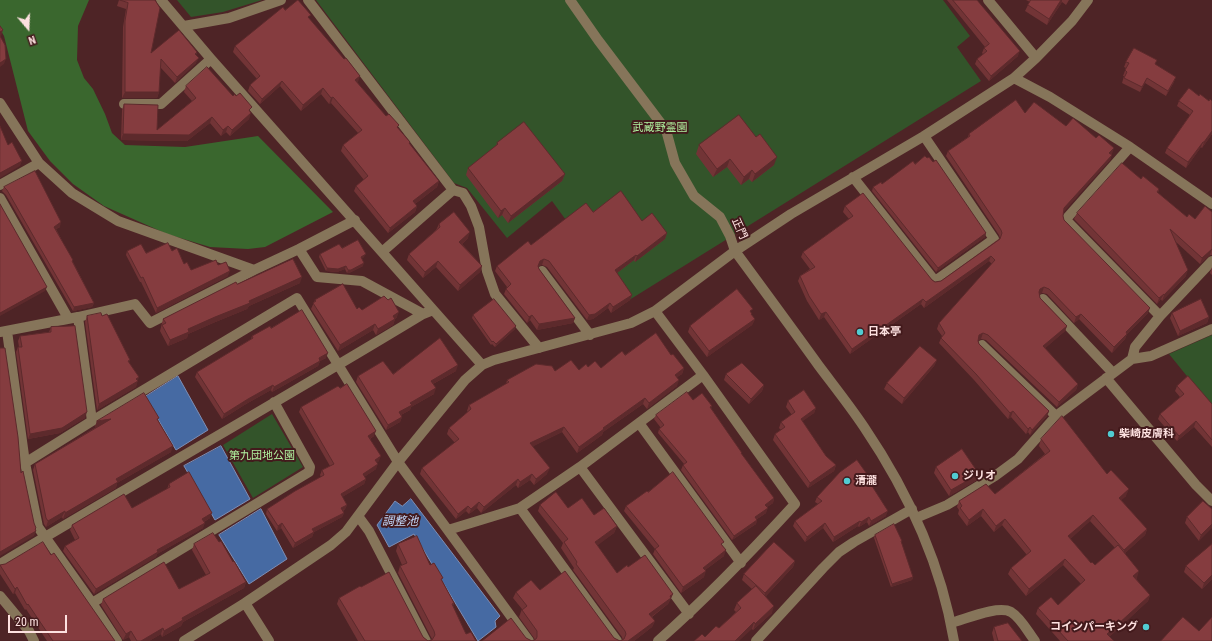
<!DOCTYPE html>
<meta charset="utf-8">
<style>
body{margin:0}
#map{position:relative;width:1212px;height:641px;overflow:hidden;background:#4e2426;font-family:"Roboto Condensed",sans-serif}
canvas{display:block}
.north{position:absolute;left:8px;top:8px;width:40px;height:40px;-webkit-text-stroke:3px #431a1c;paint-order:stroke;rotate:161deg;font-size:11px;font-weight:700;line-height:16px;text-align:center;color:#fde1e0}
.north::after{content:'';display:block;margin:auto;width:14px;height:18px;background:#fde1e0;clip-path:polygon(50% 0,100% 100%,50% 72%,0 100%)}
.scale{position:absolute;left:8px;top:615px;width:59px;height:18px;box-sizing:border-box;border:2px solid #fde1e0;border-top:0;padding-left:5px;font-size:12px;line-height:14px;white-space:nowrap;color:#fde1e0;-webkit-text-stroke:3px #431a1c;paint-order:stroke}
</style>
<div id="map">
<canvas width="1212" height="641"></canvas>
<div class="north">N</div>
<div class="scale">20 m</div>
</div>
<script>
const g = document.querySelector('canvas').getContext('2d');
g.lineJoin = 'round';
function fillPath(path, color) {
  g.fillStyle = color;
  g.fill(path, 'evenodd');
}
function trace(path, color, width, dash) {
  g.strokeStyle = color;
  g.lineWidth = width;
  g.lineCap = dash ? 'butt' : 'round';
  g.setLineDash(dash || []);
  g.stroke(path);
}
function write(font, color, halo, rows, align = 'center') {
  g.font = font + ' "Roboto Condensed","Noto Sans JP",sans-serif';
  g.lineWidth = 4;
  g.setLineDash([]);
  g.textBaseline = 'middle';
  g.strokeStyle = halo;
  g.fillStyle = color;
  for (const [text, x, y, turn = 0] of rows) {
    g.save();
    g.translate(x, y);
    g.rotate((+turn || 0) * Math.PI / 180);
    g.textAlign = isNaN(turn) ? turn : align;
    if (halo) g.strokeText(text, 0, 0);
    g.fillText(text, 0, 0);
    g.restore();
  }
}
const green = new Path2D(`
 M177,0h85l-39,12 -32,5z
 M316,0h627l27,36 -13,11 24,34 -355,221 -74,-101 -45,37 -40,-50 -13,-5z
 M1212,335v72l-43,-53z
 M272,414l31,53 -50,31 -30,-53z`);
const forest = new Path2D(`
 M0,0h89l-11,26 -1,34 7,18 9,11 12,25 7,19 13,12 60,2 73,-11 75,76 -68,35 -17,2 -38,-2 -43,-13 -63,-28 -31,-22 -23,-23 -22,-30 -24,-95 -4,-7z`);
const water = new Path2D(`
 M178,376l30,54 -32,20 -31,-53z
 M221,446l29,53 -35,21 -31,-54z
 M411,499l89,117 -5,5 1,6 -18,14 -64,-107 -25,13 -12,-22 18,-24 7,5z
 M261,509l26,50 -38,25 -30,-49z`);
const minor = new Path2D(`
 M161,0l50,59 271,306
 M308,0l145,190 -71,62
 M570,0l28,40 68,90 9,33 19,33 26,21 10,19 5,15c28,38 56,76 84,115 15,20 31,40 45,61 44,65 77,136 90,214
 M988,0l48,58
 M184,26l45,-8 52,-18
 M1014,78l36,19 80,50 82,57
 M0,103l39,60 33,30 46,28 136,49
 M124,104h37l50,-45
 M1130,147l-63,71v3l93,95
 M853,177l82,104 59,-42 -70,-103
 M0,185l39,-22
 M453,190l10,3 8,13 8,21 8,44 8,23 44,54
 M0,198l68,120
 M299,249l18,28 45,4 61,33
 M542,271l48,64
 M1043,299l69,73
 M655,311l48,64 92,129c-44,48 -88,94 -137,137
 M78,317l14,104
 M7,331l18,132 13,64 54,76 25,38
 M0,332l78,-15 57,-13 15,19 104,-53 45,-21 56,-29
 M982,345l74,71
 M1132,359l3,-12 25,-31 52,-55
 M1106,378l90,107 16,16
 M639,423l102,140
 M25,463l67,-42 205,-123 101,164 131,179
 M580,467l109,147
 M520,508l97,133
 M358,516l11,15 57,110
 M916,518l31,-13 48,-29 23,-17 38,-43 76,-57 19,-3 61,-27
 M448,530l72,-22 60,-41 123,-92
 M0,564c140,-84 283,-165 423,-250l10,-4
 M0,596l29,35 5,10
 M92,603l217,-131 1,-5 -36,-65
 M245,603l24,38
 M951,623c15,-4 47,-18 60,-11 10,6 17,20 24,29
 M184,641l61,-38 86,-58 15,-13 52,-70 67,-82 17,-15 12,-5 137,-37 24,-12 80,-60 56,-37 133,-78 90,-58 22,-20 36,-37 16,-21
 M756,641l67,-73 16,-16 15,-10 58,-33`);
const wall = new Path2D(`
 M119,0h36l-4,53 46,-1 -1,3v8l-21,20 -15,-16 -1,25 -2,6h-35l1,-71 3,-18 -9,-3z
 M947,0h30l41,56 -29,25 -14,-17 2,-5 6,-5 -1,-1 2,-5 1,-1z
 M1026,0h43l-3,5 -4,-3 -15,23 -22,-14 3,-6 2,-3z
 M285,10l24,9 49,63h-1l29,34 12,12 11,16 30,37 -2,6 -22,17 2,2 -2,6 -27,21 -34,-42 2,-5 8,-6 -23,-29 2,-6 15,-12 -27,-30 -2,1 -8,-10 -20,17 -21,-25 -20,18 -12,-13 2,-6 7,-6 -24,-27 2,-6z
 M1157,60l-2,4 19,18 -8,14 -21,-13 -5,9 -18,-9 2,-7h-1l3,-8 -2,-1 2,-5z
 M186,86l47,10 17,17 -1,6 -19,17 -4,-4 -5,4 -11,-13 -23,18 -66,-1 1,-30 2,-6 33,26 35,-29 -8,-9z
 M1199,96l10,5 3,33 -10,14 -1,-1 -15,21 -21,-15 2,-5 23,-33 -13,-9 2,-5z
 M1025,113l41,13 46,28 -2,6 -47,52v4l1,4 84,93 -21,21 -2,5 -13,14 -33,-34 -5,4 -27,-29 -5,-1 -3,1 1,4 27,28 -2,5 -20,17 33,36 -2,6 -19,17 -71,-67 -5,-1 -3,1 1,4 70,67 -2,5 -17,19 -2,-3 -2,2 -15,-17 -3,2 -34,-39 -35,-37 2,-5 1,-2 -5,-7 2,-6 53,-59 -3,-3 -65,47 -3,-4 -71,50 -26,-37 -5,3 -12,-19 -9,-20 2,-5 10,-7 -9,-12 2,-5 46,-33 -6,-7 2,-6 90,76 6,-1 59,-43 -1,-3 -53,-79 2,-5 20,-14 1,-3z
 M497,143l68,31 -3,7 -54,42 -6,-8 -4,3 -32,-43 2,-7 28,-22z
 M699,145l75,20 -22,17 -3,-3 -8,6 -14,-18 -14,10 -17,-23z
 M915,164l71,69 -1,4 -49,35 -64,-81 1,-4 9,-3z
 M1141,179l18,10 -1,4 29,24 8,2 17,-7v43h-2l-10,9 -24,-22 10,34 -24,25 -1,-2 -4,5 -83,-85 3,-6z
 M4,187l56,40 -4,2 38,74 -2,4 -19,4 -67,-116 -4,-4z
 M593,212l49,9 25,12 -2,6 -30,23 -1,-2 -17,13 15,22 -2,5 -19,13 -3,-5 -15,11 -6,1 -40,-53 -5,-2 -4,1 1,3 36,49 -2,5 -36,7 -7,-10 -3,3 -23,-29 2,-5 1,-2 -12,-16 2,-5 34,-21z
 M439,224l29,14 -6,6 20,22 -2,6 -22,19 -22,-24 -13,11 -16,-18 2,-6 27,-24z
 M342,248l22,9 -2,1 1,8 -14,7h-2l-2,-4 -8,3 -11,-1 -7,-14 1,-3z
 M127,251l19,2 26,-2 12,13 7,6 27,-5 10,11 -72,37 -15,-31h-1l-14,-27z
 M1212,267v8l-2,-2z
 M300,283l-51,23 -2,3 -34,14 -25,11 -1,4 -19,8 -8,-15 3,-12 74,-35z
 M315,300l42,9 40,8 -2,2 -2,6 -17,10 -3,-5 -35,21 -27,-42z
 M751,313v2l4,4 -3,6 -45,32 -19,-25 2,-6z
 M1172,313l37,4 -2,6 -29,13 -8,-18z
 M473,315l42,14 -20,18 -3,-3 -1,1 -19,-27z
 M87,316l43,44 -1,2 8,19 -1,6 -39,23 -12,-88z
 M51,327l34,91 -25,15 -32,6 -12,-87 2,-5h1l-1,-6 2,-5 29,-4z
 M271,328l55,30 -6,3 -2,5 -46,26 -1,-2 -25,14 -24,15 -27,-42 2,-5 54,-33 1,-3z
 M625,355h46l13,13 -2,6 -5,3v9l-30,23 -4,-5 -40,28 -1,3 -25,18 -15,-21 -29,14 14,28 -13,11 -4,-5 -12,8 -2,-3 -35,28 -4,-5 -8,6 -3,-3 -10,8 -36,-45 2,-6 33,-25 -8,-9 2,-6 19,-16 -1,-1 2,-6 37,-21 1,-4 48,-9 24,-1 9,-3 13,1z
 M937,360l-3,6 -32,38 -18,-15 3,-6z
 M456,371l-23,13 1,10 -23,13 -1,3 -9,5 1,2 -2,5 -14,8 -30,-48 2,-6z
 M726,374l38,11 -2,6 -13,13 -25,-24z
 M1177,386l35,18v43l-18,-20 -17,14 -19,-22 2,-5 20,-17 -5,-6z
 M693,400l19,6 -1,2 30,46 33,44 -1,5 -6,4 -1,6 -9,6 -1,5 -24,16 -51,-70 2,-5 1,-1 -26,-31 1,-4 2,-1 -7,-9 2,-4z
 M788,401l28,7 -2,5 -12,8 24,35 10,9 -2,6 -26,17 -35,-48 2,-6 6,-4 -2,-2 2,-6 11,-7 -6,-8z
 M301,407l73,29 -4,3 9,22 -2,1 -1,7 -12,8 2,2 -2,5 -22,13 5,8 -2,4 -2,2 1,2 -2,4 -28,15 -2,5 -19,11 -12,-20 -4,3 -11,-17 1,-5 54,-32 -1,-2 2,-5 8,-4 -31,-54z
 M158,420l13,32 -54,31 -1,5 -53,31 -1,-2 -16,10 -2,-3 -11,-54 2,-6 63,-38 -3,1 2,-6z
 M1041,439l66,35 19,22 -5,4 26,29 -2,6 -20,18 12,25 -1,1 14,16 -2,6 -39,36 5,4h-54l-24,-27 2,-6 20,-3 23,-21 -18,-19 -37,31 -18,-22 3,-6 16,-13 -25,-30 -8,7 -13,-16 -14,10 -9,-12 1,-4 -2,-3 2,-6 36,-7 50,-40 -6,-8zM1090,521l25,27 -20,17 -4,-2 -21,-24z
 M936,467l41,13 -28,16 -15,-23z
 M867,474l-1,3 20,39 -17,10 -2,-4 -8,5 -1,-1 -25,16 -10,-14 -18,14 -12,-16 2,-5 23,-17 -3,-2 2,-5z
 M169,484l41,34 -6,4 -1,6 -46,26 -1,3 -62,37 -31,-43 2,-5 10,-6 -5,-10 2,-5 60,-17 35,-19z
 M648,492l74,54 2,10 -19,14 -1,7 -23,16 -28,-39 2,-5 -31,-38 2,-5z
 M540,505l28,3 26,7 23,11 -3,7 -17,12 20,28 11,-6 45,27 -5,10 -16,13 3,4 -3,6 -18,14h-152l44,-3 6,3 3,-1 -1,-2 -15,-21 3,-8 -9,-11 3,-6 24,-2 74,48 6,3 3,-1 -1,-3 -49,-67 1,-2 -13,-20 2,-5 -25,-32z
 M1212,509l-13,32 -14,-18 2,-6z
 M875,535l27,6 -1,2 12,34 -1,3 -21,7 -17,-49z
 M194,544l39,18 13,20 -2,6 -61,34 -2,4 -19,11 -1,-3 -12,7h-18l-2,-4 -6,3 -22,-35 2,-6 76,-10 27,-14 -14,-25z
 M398,544l32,21 12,15 12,23 -1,3 13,28 10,7h-118l-21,-37 2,-6 84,39 5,4 4,-2 -34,-66 2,-7 2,-1 -6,-14z
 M51,555l64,86h-68l-21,-32 -1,1 -10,-17 -2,1 -13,-20v-9l5,-1z
 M795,561l-2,6 -27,29 6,17 -19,17 -1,-1 -47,8 14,-9 17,-16 -2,-2 3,-7 15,-14 -10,-9 2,-6z
 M1186,566l26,13 -10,10 -18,-17z
 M994,627l28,14h-28l-2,-8z`);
const shadedWall = new Path2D(`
 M1061,0h1v2l-15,23 2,-6z
 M3,30l-2,6h-1v-4z
 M1020,51l-2,5 -29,25 2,-5z
 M199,58l-3,5 -21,20 2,-6z
 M6,59l-2,5 -4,3v-4z
 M360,76l-2,6 -5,4 2,-6z
 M1176,77l-2,5 -8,14 2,-5z
 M1147,78l-2,5 -5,9 2,-5z
 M282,81l-2,5 -20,18 2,-5z
 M323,88l-2,6 -20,17 2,-6z
 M125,92h34l-2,6h-35z
 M333,97l-2,6 -2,1 2,-6z
 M251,113l-2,6 -19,17 2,-6z
 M212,117l-2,6 -23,18 -66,-1 2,-6 66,1z
 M228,126l-2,6 -5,4 2,-6z
 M1212,131v3l-10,14 2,-6z
 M1203,142l-2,5 -15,21 2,-6z
 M1114,148l-2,6 -5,4 2,-5z
 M1112,155l-2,5 -48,54 2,-6z
 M777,157l-3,8 -22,17 3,-8z
 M730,159l-3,8 -14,10 4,-8z
 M22,161l-2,5 -20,12v-5z
 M752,170l-3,9 -8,6 3,-8z
 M565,174l-3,7 -54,42 3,-7z
 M439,181l-2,6 -26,20 2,-6z
 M417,206l-2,6 -27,21 2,-5z
 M505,208l-3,7 -4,3 3,-7z
 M61,222l-1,5 -8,4 2,-4z
 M470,232l-2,6 -11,10 2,-6z
 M667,233l-2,6 -30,23 2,-6z
 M986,233l-1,4 -49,35 2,-4z
 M1212,249l-2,6 -10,9 2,-6z
 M366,254l-2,3 -4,3 1,-3z
 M636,255l-2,5 -21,16 2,-6z
 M991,256l-2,5 -65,47 2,-6z
 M544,259l-2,6 -4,1 -2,5 4,-10z
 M438,261l-2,6 -13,11 2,-6z
 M364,263l-1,3 -14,7h-2l1,-3z
 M346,266l-1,3 -8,3 -11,-1 1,-3z
 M482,266l-2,6 -22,19 2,-6z
 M1188,270l-2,6 -24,25 2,-6z
 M230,271l-2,5 -72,37 1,-5z
 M302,277l-2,6 -51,23 -2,3 -34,14 -25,11 -1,4 -19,8 2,-6 18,-11 61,-28z
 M47,287l-2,4 -45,25v-3z
 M1044,287l-2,6 -4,2 2,-6z
 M1164,294l-3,5 -4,5 2,-6z
 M632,295l-2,5 -19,13 2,-6z
 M923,299l-2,5 -71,50 2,-5z
 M94,303l-2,4 -19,4 1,-4z
 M610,303l-2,5 -15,11 -6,1 2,-5z
 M1150,308l-2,5 -21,21 -2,5 -13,14 2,-6 12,-15z
 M399,312l-2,5 -2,2 -2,6 -17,10 2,-6 15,-13z
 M826,312l-2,5 -5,3 2,-6z
 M1081,314l-2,5 -5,4 2,-6z
 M532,315l-2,5 -3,3 2,-6z
 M1209,317l-2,6 -29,13 2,-5z
 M575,318l-2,5 -36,7 2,-6z
 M755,319l-3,6 -45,32 2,-6z
 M375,324l-2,6 -35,21 2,-6z
 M516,326l-1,3 -20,18 1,-3z
 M1067,326l-2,5 -24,21 2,-6z
 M983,333l-2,6 -4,2 2,-6z
 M328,353l-2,5 -6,3 -2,5 -46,26 2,-5z
 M937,360l-3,6 -32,38 2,-6z
 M458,365l-2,6 -27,15 2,-5z
 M684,368l-2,6 -9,6 2,-5z
 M139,377l-3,10 -39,23 2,-6z
 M679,380l-2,6 -30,23 2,-6z
 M1078,384l-2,6 -19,17 2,-5z
 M273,385l-2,5 -25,14 -24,15 2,-5 24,-15z
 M764,385l-2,6 -13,13 2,-5z
 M436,388l-2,6 -23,13 -1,3 -13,7 2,-5 11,-9z
 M645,398l-2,6 -40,28 -1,3 -25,18 2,-6 24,-19z
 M816,408l-2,5 -15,11 2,-5z
 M1013,411l-2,6 -3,2 2,-6z
 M1049,411l-2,5 -17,19 2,-5z
 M87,412l-2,6 -25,15 -32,6 2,-5z
 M402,417l-2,5 -14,8 2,-5z
 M111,419l-2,5 -14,3 2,-6z
 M1196,421l-2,6 -17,14 2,-5z
 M564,427l-2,5 -34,17 2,-6z
 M1030,427l-2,5 -2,2 2,-5z
 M376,431l-2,5 -8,5 2,-5z
 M173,446l-2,6 -54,31 -1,5 -53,31 2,-6 51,-34z
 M381,456l-2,5 -5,4 1,-5z
 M378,464l-2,5 -15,10 2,-5z
 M836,465l-2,6 -26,17 2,-5z
 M550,468l-3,6 -13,11 2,-6z
 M532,474l-2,6 -12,8 2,-6z
 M979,474l-2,6 -28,16 2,-6z
 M366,479l-2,5 -25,15 2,-5z
 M518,479l-2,6 -35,28 3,-6z
 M1129,489l-3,7 -9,8 2,-6z
 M774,498l-1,5 -9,6 1,-4z
 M479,502l-2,6 -8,6 2,-5z
 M347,505l-2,4 -6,3 2,-4z
 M468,506l-2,5 -10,8 2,-5z
 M768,508l-2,5 -12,8 1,-4z
 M983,509l-2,7 -14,10 2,-6z
 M65,511l-3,6 -16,10 2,-6z
 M888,511l-2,5 -17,10 2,-5z
 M212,513l-2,5 -10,6 2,-5z
 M344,513l-2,4 -28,15 -2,5 -19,11 2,-5 17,-14z
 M1093,515l-3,6 -24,22 2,-7z
 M869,517l-2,5 -8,5 2,-5z
 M1005,519l-3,6 -8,7 2,-6z
 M757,520l-1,4 -24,16 2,-4z
 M860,521l-2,5 -25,16 1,-5z
 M205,523l-2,5 -46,26 -1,3 -62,37 2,-5 61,-39z
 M282,523l-1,5 -4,3 1,-5z
 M825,523l-2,5 -18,14 2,-5z
 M1212,524v4l-13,13 2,-6z
 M617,526l-3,7 -21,16 2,-7z
 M36,528l-1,3h1l-2,5 -34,20v-4z
 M1147,529l-2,6 -23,21 2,-6z
 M726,550l-2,6 -23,17 2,-5z
 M1065,559l-2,6 -37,31 3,-7z
 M795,561l-2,6 -30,32 2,-6z
 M706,571l-2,6 -23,16 2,-6z
 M1139,571l-2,7 -6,5 2,-7z
 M1212,575v4l-10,10 2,-6z
 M913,577l-1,3 -21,7 1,-3z
 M246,582l-2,6 -61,34 -2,4 -19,11 2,-6 18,-13z
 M17,587l-2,6 -2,1 2,-5z
 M673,594l-5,10 -21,16 2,-6z
 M1150,595l-2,6 -43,40 2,-7z
 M774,606l-2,7 -19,17 2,-6z
 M655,621l-3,6 -18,14h-6z
 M754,622l-2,7 -13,12h-4z
 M163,628l-2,6 -12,7h-8z
 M131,631l-2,6 -6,3 3,-6z`);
const building = new Path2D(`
 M120,0h35l5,8 -9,45 28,-23 18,22 -2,2 4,4 -22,19 -16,-18 -2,33h-34v-71l3,-18z
 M298,0l13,15 -3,2 36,42 2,-1 14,18 -5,4 31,36 3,-2 10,11 -2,2 13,15 -1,1 30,38 -26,20 4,5 -27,22 -34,-42 12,-10 -25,-31 19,-15 -29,-33 -2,1 -8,-10 -20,17 -21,-24 -20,18 -12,-14 10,-9 -25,-30 48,-39 2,3z
 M953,0h24l43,51 -29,25 -14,-17 10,-8 -3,-3 5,-4z
 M1031,0h30l-12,19 -21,-14z
 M0,26l3,4 -3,2z
 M0,36l5,9 1,14 -6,4z
 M1134,48l23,12 -2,4 21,13 -8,14 -21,-13 -5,9 -18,-9 3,-6 -2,-2 4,-7 -3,-1z
 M207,67l26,29 2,-2 1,2 4,-3 12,14 -3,3 2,3 -19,17 -4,-4 -5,4 -11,-13 -23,18 -66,-1 1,-30 34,1 -1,25 39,-32 -10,-12z
 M1189,88l10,8 1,-2 9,7 1,-2 2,2v30l-8,11h-1l-15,20 -21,-14 26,-37 -14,-10z
 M1016,100l9,13 9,-11 32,24 7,-8 23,20 3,-3 15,13 -5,5 3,2 -48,53 -1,8 1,4 86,88 -24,24 1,2 -13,13 -33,-33 -5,3 -27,-28 -5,-2 -4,2 -1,3 1,6 27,28 -24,20 35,38 -19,18 -71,-67 -5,-2 -4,2 -1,6 1,3 70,67 -17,19 -2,-3 -2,2 -15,-18 -3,2 -34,-39 -35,-36 4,-5 -6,-10 56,-63 -4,-4 -65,46 -3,-3 -71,50 -26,-37 -5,2 -12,-18 -9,-20 15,-9 -12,-15 50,-36 -8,-10 18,-13 69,87 3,2 6,-1 59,-42 2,-6 -1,-3 -53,-79 22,-15 -1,-2z
 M739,115l17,22 4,-3 17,23 -22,17 -3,-4 -8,7 -14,-18 -13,10 -18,-24z
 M524,122l41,52 -54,42 -6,-8 -4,3 -33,-43 30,-24 -1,-1z
 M0,126l8,19 4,-3 10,19 -22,12z
 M925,156l2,2 2,-1 4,5 3,-2 50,73 -48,35 -65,-81 8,-5 1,2 31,-23 2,3z
 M1122,163l19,16 2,-3 16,13 -2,3 30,25 2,-3 6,5 10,-13 7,6v37l-10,9 -32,-29 18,41 -24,25v-1l-5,4 -82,-85z
 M35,171l26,51 -7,5 19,33 -1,1 22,42 -20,4 -67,-117 -3,-3z
 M621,191l21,30 10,-8 15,20 -30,23 -1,-1 -21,15 17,25 -19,12 -3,-4 -15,11 -6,1 -40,-54 -5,-2 -4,2 -2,5 1,3 36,49 -36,6 -7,-9 -3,2 -23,-28 5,-5 -14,-18 31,-25 3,4 55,-42 7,9z
 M0,204l47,83 -47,26z
 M454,212l16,20 -11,10 23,24 -22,19 -22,-24 -13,11 -16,-18 31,-27 -1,-3z
 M358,240l8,14 -5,3 3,6 -13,7h-3l-2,-4 -8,3 -11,-1 -7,-14 19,-10 3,4z
 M168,243l4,8 5,-3 7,16 3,-2 4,8 25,-10 2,5 8,-3 4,9 -73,37 -14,-31 -2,1 -14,-27 14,-7 5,9z
 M293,259l9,18 -53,24 1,2 -35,14 -27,12 1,3 -19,8 -8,-15 4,-2 -3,-4 73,-37 1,2z
 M343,284l14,25 2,-2 3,3 22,-14 4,4 3,-2 8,14 -6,4 2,3 -17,10 -3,-5 -35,21 -27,-42 3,-2 -1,-1z
 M737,289l16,20 -3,2 2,3h-1l4,5 -46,32 -19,-25z
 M494,299l22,27 -20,18 -3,-3 -1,1 -19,-27z
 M1201,299l8,18 -29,14 -8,-18z
 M302,310l26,43 -9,5 1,3 -46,26 -1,-2 -25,14 -24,15 -27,-42 56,-34 -1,-2 18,-10 1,2z
 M101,313l1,3 5,-2 23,46 -2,1 11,16 -3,2 2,2 -39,23 -12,-88z
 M75,326l12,86 -25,16 -32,6 -12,-87h4l-2,-11 31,-4v-5z
 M656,333l15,22 2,-1 11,14 -9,7 4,5 -30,23 -4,-5 -42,30 1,1 -25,18 -15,-20 -34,16 20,25 -14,11 -4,-5 -12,8 -2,-3 -34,28 -5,-5 -8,7 -3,-3 -10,8 -36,-46 37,-29 -10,-11 22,-19 -2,-4 40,-23 -2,-2 29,-16 16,2 3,5 16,-11 8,10 7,-6 2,3 7,-6 6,7 21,-17 3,4z
 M440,338l18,27 -27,16 5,7 -26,15 2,2 -13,7 3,5 -14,8 -30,-49 25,-15 10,13z
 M920,346l17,14 -33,38 -17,-15z
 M0,348h5l13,89 3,36 2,-2 11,52 2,5 -1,1 1,2 -36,21z
 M742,363l22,22 -13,14 -25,-25z
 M1188,376l24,28v36l-16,-19 -17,15 -19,-22 24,-20 -7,-8z
 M347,384l29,47 -8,5 13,20 -6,4 3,4 -15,10 3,5 -25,15 6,11 -6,3 3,5 -32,16 2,3 -19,11 -13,-20 -4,3 -11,-17 28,-18 29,-16 -2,-5 12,-6 -33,-57 37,-21 2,2z
 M804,390l12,18 -15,11 25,37 10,9 -26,18 -35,-49 10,-7 -4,-5 14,-10 -7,-11z
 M687,392l6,8 9,-7 10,13 -2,1 32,46h-1l33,45 -9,7 3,3 -13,9 2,3 -23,16 -51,-71 4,-3 -28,-33 5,-4 -8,-10z
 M144,393l15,25 -2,1 16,27 -57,33 2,3 -53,31v-2l-17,10 -2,-3 -11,-54 76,-45 -14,2z
 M1062,416l45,58 4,-4 18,19 -10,9 28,31 -23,21 -31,-35 -25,21 23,27 1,-1 3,3 23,-20 21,26 -6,5 17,19 -43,39 7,7h-46l-30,-33 13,-11 7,8 27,-25 -20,-21 -36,30 -18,-21 20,-17 -26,-32 -9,7 -13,-17 -14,11 -9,-12 2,-2 -3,-5 27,-17 9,10 55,-43 -9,-12z
 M962,449l17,25 -28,16 -15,-23z
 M857,460l10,14 -2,1 23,36 -17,10 -2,-4 -8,5 -1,-1 -26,16 -9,-14 -18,14 -12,-16 27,-20 -5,-4 23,-25z
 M189,472l23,41 -10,6 3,4 -48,27 1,2 -62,37 -31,-43 14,-8 -7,-13 52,-31 8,14 38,-21 -1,-3z
 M673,472l51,70 -3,2 5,6 -23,18 3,3 -23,16 -28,-38 4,-3 -33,-40 21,-15 1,1z
 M556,492l12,16 14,-10 12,17 10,-7 13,18 -22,16 22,31 10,-8 1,2 17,-12 28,39 -3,2 1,2 -22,16 6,7 -27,20h-146l29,-23 15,20 6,3 4,-2 1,-2v-6l-15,-21 5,-4 -11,-14 15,-12 9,10 25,-19 49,67 6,3 4,-2 2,-5 -1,-3 -49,-67 1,-2 -13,-20 4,-3 -28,-34z
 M1203,501l9,8v15l-11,11 -14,-18z
 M894,524l8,17h-1l12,36 -21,7 -17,-49z
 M213,533l6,9 2,-1 12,21 1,-1 12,21 -64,36 1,2 -19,11 -1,-3 -22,13h-4l-6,-10 -5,3 -23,-35 61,-37 15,27 31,-16 -16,-29z
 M417,536l13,29 4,-2 9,15 -2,1 13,24 -2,1 14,30 5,-2 5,9h-111l-26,-43 21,-12 1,1 28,-15 34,65 5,4 4,-1 3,-5 -1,-4 -34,-65 7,-3 -9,-19z
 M43,542l8,13 3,-2 61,88h-62l-25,-37 -1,1 -10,-18 -2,2 -15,-24 5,-1z
 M774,542l21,19 -30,32 -21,-19z
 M1212,544v31l-8,8 -18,-17z
 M756,586l18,20 -19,18 -1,-2 -19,19h-41l8,-7 3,3 11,-11 3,2 22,-20 -4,-5z
 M1183,617l16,14 13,-14v24h-51z
 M1008,623l14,18h-24l-4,-14z`);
const markers = [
 [860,332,4,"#51ccd2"],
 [1111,434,4,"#51ccd2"],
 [955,476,4,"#51ccd2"],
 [847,481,4,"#51ccd2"],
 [1146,627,4,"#51ccd2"]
];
const parkNames = [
 ["武蔵野霊園",660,128],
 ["第九団地公園",262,456]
];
const streetNames = [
 ["正門",739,229,66]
];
const poiNames = [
 ["日本亭",868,332],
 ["柴崎皮膚科",1119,434],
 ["ジリオ",963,476],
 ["清瀧",855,481],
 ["コインパーキング",1138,627,"right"]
];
const waterNames = [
 ["調整池",400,522]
];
fillPath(green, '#33542a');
fillPath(forest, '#3a672e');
fillPath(water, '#466aa3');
trace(water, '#7d8eb5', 1);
trace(minor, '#86755a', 10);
fillPath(wall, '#723436');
fillPath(shadedWall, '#5d2a2c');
fillPath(building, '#853c3f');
trace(building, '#5d2a2c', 1);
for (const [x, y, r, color] of markers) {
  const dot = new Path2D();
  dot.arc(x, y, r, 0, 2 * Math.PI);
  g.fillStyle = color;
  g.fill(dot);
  trace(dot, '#431a1c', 1.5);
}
write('11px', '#b0f29f', '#431a1c', parkNames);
write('11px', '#fde1e0', '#431a1c', streetNames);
write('bold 11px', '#fde1e0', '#431a1c', poiNames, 'left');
write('italic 12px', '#c1d6f8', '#431a1c', waterNames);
</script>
